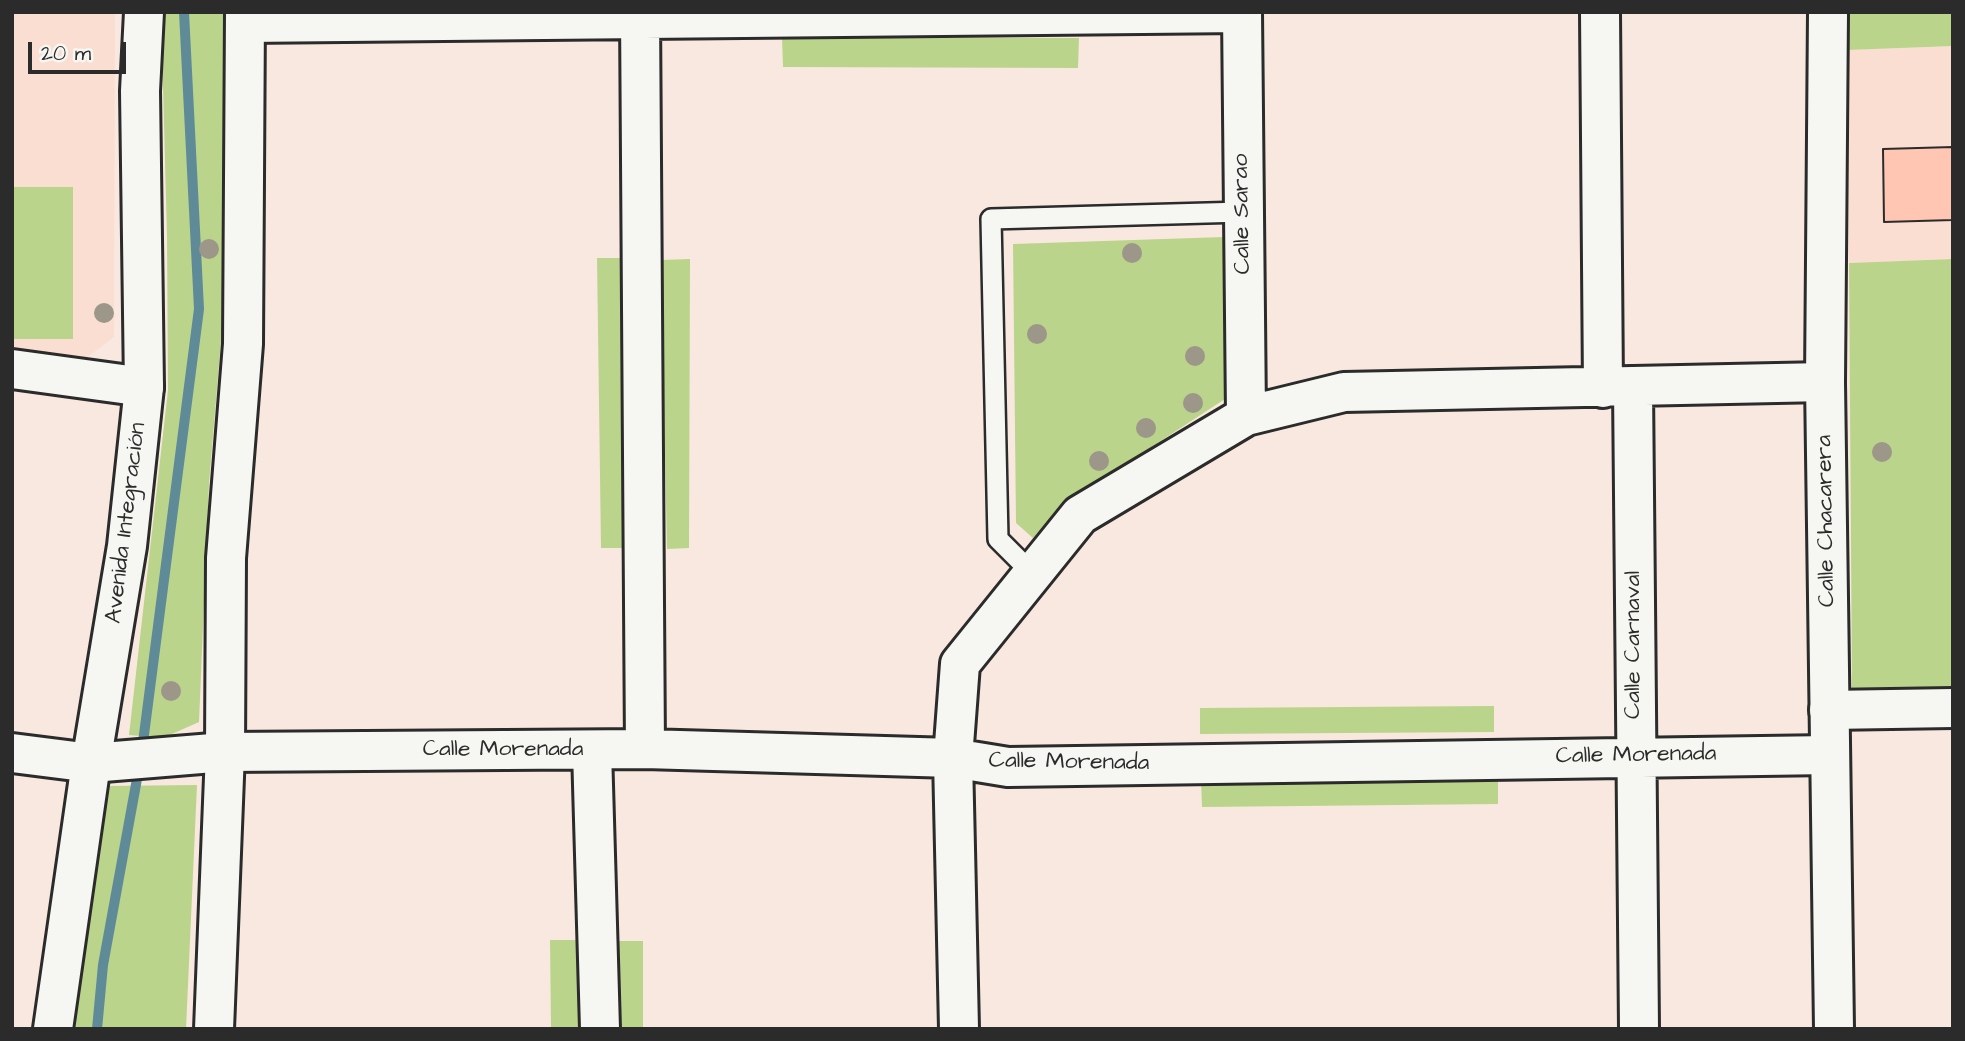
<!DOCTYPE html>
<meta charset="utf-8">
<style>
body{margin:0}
#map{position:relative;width:1965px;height:1041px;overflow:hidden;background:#f9e8df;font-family:"Architects Daughter",sans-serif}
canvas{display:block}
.frame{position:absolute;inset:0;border:14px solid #2b2b2b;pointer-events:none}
.scale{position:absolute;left:28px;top:42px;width:98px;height:32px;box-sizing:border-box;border:4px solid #2b2b2b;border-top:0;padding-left:9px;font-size:21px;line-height:24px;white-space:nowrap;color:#2b2b2b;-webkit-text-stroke:5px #f6f6f2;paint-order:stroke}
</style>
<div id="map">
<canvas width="1965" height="1041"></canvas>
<div class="frame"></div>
<div class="scale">20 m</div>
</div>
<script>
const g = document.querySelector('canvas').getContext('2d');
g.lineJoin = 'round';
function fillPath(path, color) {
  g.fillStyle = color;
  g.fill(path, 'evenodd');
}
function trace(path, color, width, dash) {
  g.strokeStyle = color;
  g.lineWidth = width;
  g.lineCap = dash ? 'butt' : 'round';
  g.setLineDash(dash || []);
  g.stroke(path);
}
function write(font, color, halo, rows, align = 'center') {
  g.font = font + ' "Architects Daughter",sans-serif';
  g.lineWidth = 5;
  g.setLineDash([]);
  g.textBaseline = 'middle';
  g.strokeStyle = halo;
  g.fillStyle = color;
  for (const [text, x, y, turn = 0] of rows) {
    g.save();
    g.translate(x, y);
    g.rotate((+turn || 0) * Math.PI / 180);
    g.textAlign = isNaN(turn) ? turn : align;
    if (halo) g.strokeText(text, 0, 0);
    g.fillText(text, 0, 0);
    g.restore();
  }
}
const built = new Path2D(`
 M12,12h103l-1,325 -28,21 -74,-8z
 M1953,46v213l-104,4 -1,-213z`);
const green = new Path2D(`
 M161,12h62v305l-14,167 -10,238 -36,16 -34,-3 39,-345 -1,-154z
 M1847,12h106v34l-105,4z
 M782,37l297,1 -1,30 -295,-1z
 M12,187h61v152h-61z
 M1224,237l1,162 -164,107 -28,32 -17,-15 -3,-279z
 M597,258h29l4,290h-29z
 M690,259l-1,289 -22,1 -6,-289z
 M1953,259v429l-101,2 -3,-427z
 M1494,706v26l-294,2v-26z
 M1498,776v28l-296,3 -1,-28z
 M197,785l-11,244h-118l35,-243z
 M550,940h29l1,89h-29z
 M615,941h28v88h-27z`);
const stream = new Path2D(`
 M142,750l57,-441 -15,-297
 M97,1029l6,-64 36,-197`);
const building = new Path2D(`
 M1953,147v73l-69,2 -1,-73z`);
const lane = new Path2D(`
 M1033,574l-35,-35 -7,-320 252,-7`);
const street = new Path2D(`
 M640,12l5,737
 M1242,12l4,404
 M1600,12l3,376
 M245,23l997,-10
 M12,369l132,18
 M1633,387l6,642
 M1829,710l124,-2
 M592,750l8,279
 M12,753l79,10 134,-11 420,-3 308,9 55,9 822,-12
 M959,1029l-6,-271 7,-94 120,-149 166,-99 98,-24 481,-10`);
const secondary = new Path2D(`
 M1828,12l-3,370 9,647
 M53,1029l38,-266 36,-217 17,-159 -4,-296 4,-79
 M214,1029l11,-277 1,-194 17,-214 2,-332`);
const trees = [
 [209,249],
 [1132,253],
 [104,313],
 [1037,334],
 [1195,356],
 [1193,403],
 [1146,428],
 [1882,452],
 [1099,461],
 [171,691]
];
const streetNames = [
 ["Calle Sarao",1243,214,-91],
 ["Calle Chacarera",1827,521,-91],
 ["Avenida Integración",127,523,-83],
 ["Calle Carnaval",1634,645,-90],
 ["Calle Morenada",503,750],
 ["Calle Morenada",1636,756,-1],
 ["Calle Morenada",1069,763,1]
];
fillPath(built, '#fbded2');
fillPath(green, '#bbd48b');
trace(stream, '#5e8b97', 10);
fillPath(building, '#ffc6b4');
trace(building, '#2b2b2b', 2);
trace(lane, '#2b2b2b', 24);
trace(street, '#2b2b2b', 44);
trace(secondary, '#2b2b2b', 44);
trace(lane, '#f6f6f2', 19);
trace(street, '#f6f6f2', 38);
trace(secondary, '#f6f6f2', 38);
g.fillStyle = '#9c9789';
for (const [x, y] of trees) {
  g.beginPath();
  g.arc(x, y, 10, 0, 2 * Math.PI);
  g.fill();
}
write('23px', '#2b2b2b', '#f6f6f2', streetNames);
</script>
